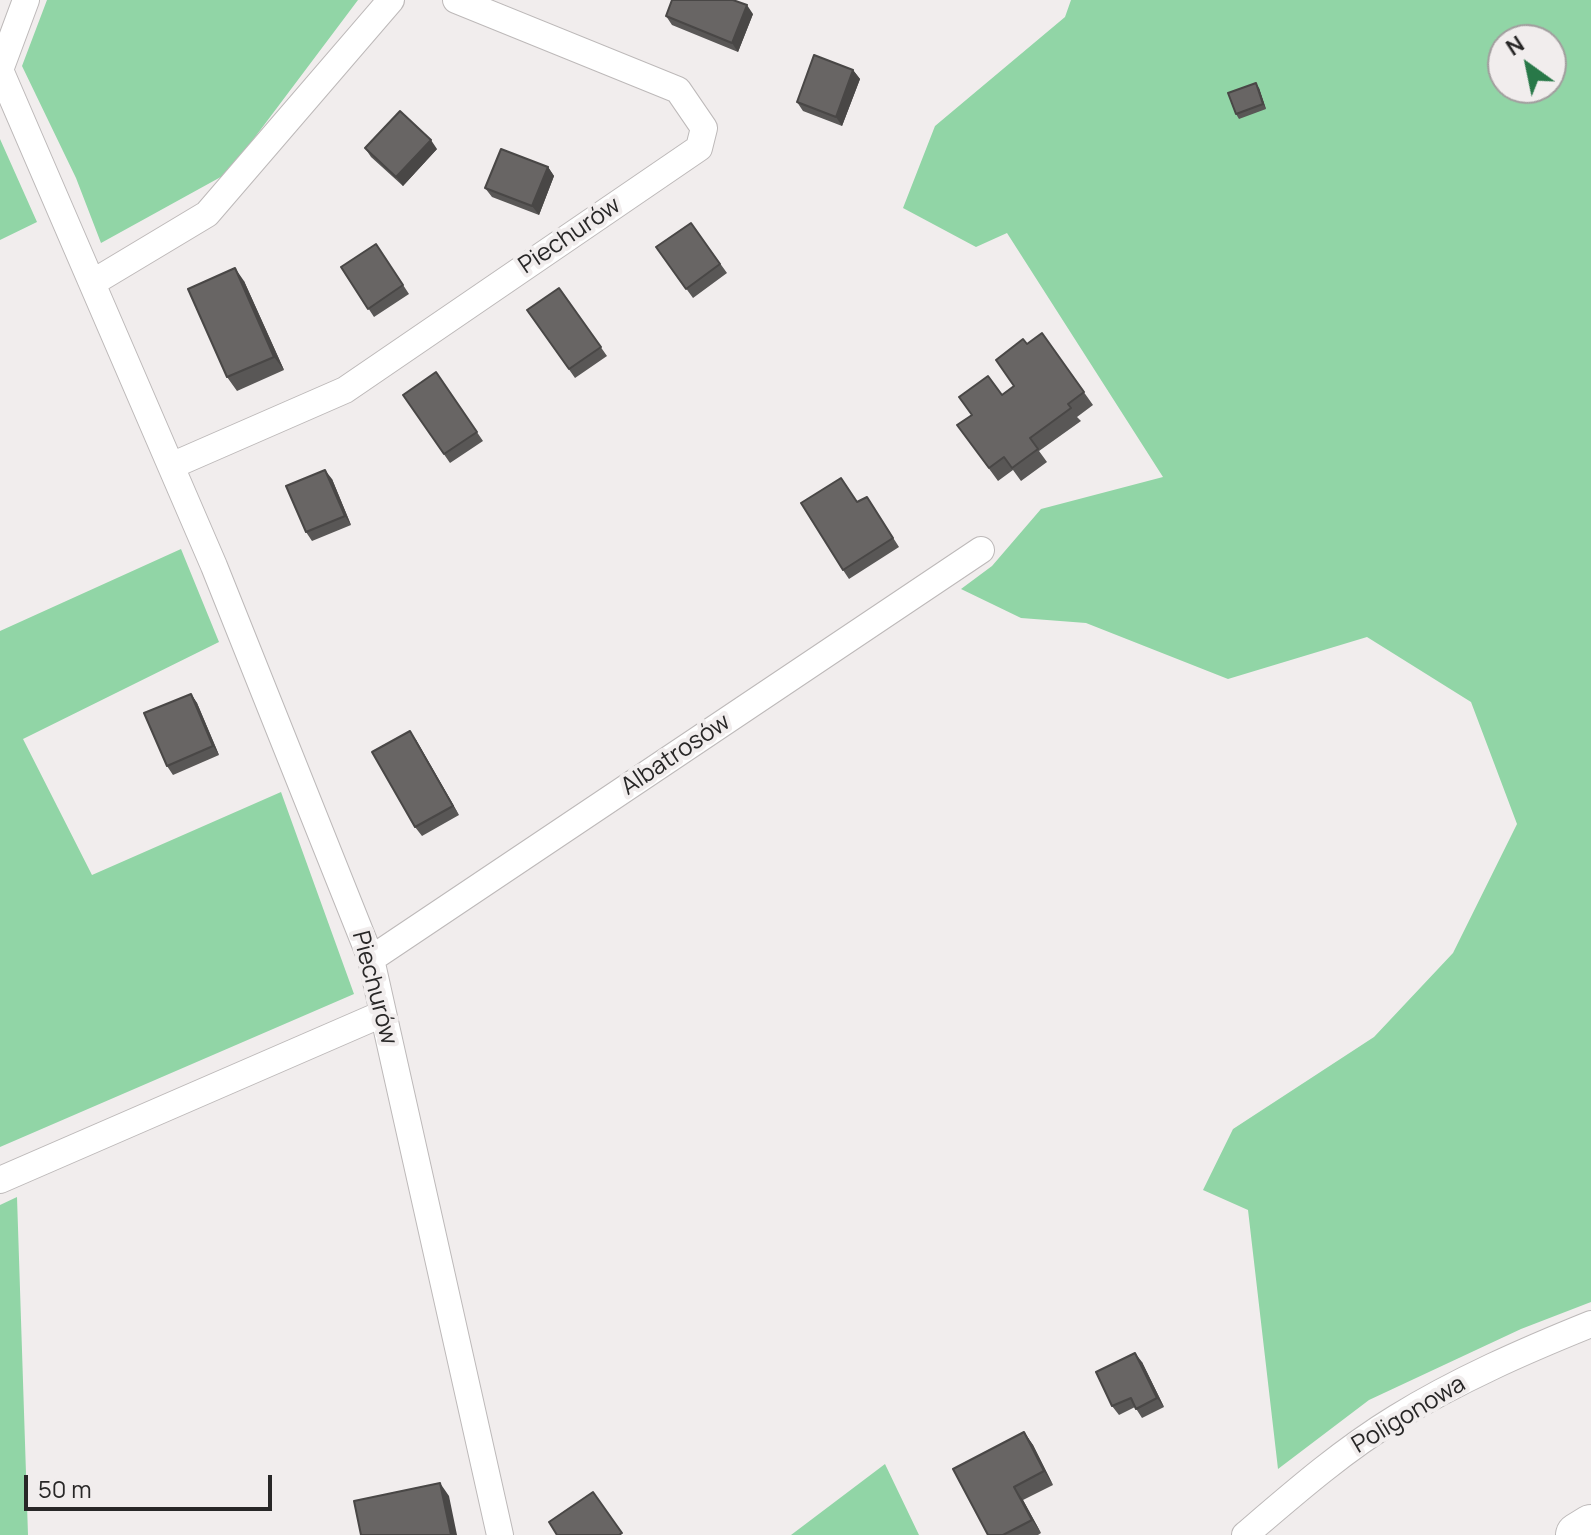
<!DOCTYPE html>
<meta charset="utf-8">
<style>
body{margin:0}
#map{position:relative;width:1591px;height:1535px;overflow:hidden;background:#f1eded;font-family:Manrope,sans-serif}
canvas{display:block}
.north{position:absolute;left:1487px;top:24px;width:80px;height:80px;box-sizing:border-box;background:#f1eded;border:2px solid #a19e9e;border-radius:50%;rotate:327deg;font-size:22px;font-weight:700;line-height:32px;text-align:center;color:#282727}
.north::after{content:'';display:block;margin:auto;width:28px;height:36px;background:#287848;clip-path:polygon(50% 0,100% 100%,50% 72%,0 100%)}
.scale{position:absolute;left:24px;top:1475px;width:248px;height:36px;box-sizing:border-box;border:4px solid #282727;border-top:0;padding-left:10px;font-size:24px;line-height:28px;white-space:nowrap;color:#282727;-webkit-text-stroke:6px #f1eded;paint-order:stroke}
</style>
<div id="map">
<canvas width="1591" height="1535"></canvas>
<div class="north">N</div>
<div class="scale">50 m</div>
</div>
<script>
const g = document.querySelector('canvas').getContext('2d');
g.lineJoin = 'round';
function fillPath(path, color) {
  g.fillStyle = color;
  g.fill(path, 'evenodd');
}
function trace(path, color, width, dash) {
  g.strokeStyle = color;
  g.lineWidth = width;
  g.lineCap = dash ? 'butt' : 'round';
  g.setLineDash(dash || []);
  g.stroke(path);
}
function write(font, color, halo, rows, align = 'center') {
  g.font = font + ' Manrope,sans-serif';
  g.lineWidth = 8;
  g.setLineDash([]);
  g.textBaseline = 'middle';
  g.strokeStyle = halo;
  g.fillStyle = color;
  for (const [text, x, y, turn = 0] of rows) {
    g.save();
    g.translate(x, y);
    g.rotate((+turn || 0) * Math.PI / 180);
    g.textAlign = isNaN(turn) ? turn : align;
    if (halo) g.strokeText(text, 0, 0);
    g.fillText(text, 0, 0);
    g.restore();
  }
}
const green = new Path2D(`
 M47,0h311l-130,173 -127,70 -25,-65 -54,-112z
 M1071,0h520v1302l-70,27 -152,71 -91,69 -30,-259 -45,-20 30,-61 141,-92 79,-84 64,-129 -46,-122 -104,-65 -139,42 -142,-56 -65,-5 -60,-29 31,-23 49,-57 122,-32 -156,-244 -31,14 -73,-39 32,-82 130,-109zM1503,40h48v48h-48z
 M0,139l37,83 -37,18z
 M181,549l38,93 -196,97 69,136 189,-83 73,202 -354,153v-516z
 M17,1197l11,338h-28v-330z
 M885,1464l34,71h-128z`);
const minor = new Path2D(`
 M26,0l-26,70 214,496 157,393 129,576
 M92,283l115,-69 184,-214
 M171,466l174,-76 354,-242 5,-20 -26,-38 -222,-90
 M371,959l610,-409
 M0,1180l382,-166
 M1245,1535c49,-42 97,-84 151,-117 62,-38 128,-67 195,-94`);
const motorway = new Path2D(`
 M1578,1535l13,-8`);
const wall = new Path2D(`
 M753,14l-15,38 -66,-27 -6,-9z
 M853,70l7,9 -18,47 -39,-15 -6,-9z
 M1259,88l7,21 -27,10 -3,-5z
 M365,148l72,1 -34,37 -32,-29z
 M548,167l6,9 -15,39 -47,-18 -7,-9z
 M691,223l36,50 -34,25 -37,-51z
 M376,244l33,50 -35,23 -33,-50z
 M244,281l40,89 -47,21 -10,-14z
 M559,288l48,68 -32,22 -48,-68z
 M1042,333l51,72 -16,12 4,4 -42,30 8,11 -26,19 -8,-11 -15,11 -41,-56 57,-39 13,-42z
 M436,372l47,69 -33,22 -47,-68z
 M332,479l19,46 -39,16 -6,-9z
 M857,502l16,4 26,41 -50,32 -6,-9z
 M191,694l6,9 22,52 -46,20 -6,-9z
 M416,740l43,75 -37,21 -7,-9z
 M1142,1362l22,45 -22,11 -7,-11 -16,8 -7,-9z
 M1024,1432l9,13 20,40 -30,15 18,33 -3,2h-50z`);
const shadedWall = new Path2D(`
 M747,5l6,9 -15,38 -6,-9z
 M853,70l7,9 -18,47 -6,-9z
 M1256,83l3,5 7,21 -3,-5z
 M431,140l6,9 -34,37 -7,-9z
 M548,167l6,9 -15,39 -7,-9z
 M235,268l9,13 40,89 -10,-13z
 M325,470l7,9 19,46 -6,-9z
 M191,694l6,9 22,52 -6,-9z
 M410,731l6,9 43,75 -6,-9z
 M1135,1353l7,9 22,45 -7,-9z
 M1024,1432l9,13 20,40 -9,-14z
 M440,1483l9,13 8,39h-6z
 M1014,1487l9,13 18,33 -9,-13z`);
const building = new Path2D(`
 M672,0h61l14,5 -15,38 -66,-27z
 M814,55l39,15 -17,47 -39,-15z
 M1256,83l7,21 -27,10 -8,-21z
 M400,111l31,29 -35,37 -31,-29z
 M501,149l47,18 -16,39 -47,-18z
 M691,223l29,41 -34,25 -30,-42z
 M376,244l27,41 -35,24 -27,-42z
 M235,268l39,89 -47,20 -39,-88z
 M559,288l42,59 -32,22 -42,-59z
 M1042,333l42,59 -16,12 3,4 -41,30 8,11 -26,19 -8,-11 -15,11 -32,-43 15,-10 -13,-18 29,-21 14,19 12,-9 -18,-26 27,-21 4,5z
 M436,372l41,60 -33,22 -41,-59z
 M325,470l20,46 -39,16 -20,-46z
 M841,478l16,24 10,-5 26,41 -50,32 -42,-67z
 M191,694l22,52 -46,20 -23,-53z
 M410,731l43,75 -38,21 -43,-75z
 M1135,1353l22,45 -21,11 -5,-11 -19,8 -16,-34z
 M1024,1432l20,39 -30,16 18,33 -29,15h-15l-35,-66z
 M440,1483l11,52h-90l-7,-34z
 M593,1492l29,41 -3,2h-62l-8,-13z`);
const streetNames = [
 ["Piechurów",570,236,-34],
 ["Albatrosów",676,755,-34],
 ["Piechurów",374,988,75],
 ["Poligonowa",1409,1415,-31]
];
fillPath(green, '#91d5a6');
trace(minor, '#bdb9b9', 28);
trace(motorway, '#bdb9b9', 46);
trace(minor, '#fff', 26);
trace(motorway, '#fff', 44);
fillPath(wall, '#595756');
fillPath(shadedWall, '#494746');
fillPath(building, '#686564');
trace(building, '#494746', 2);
write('24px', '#282727', '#f1eded', streetNames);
</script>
